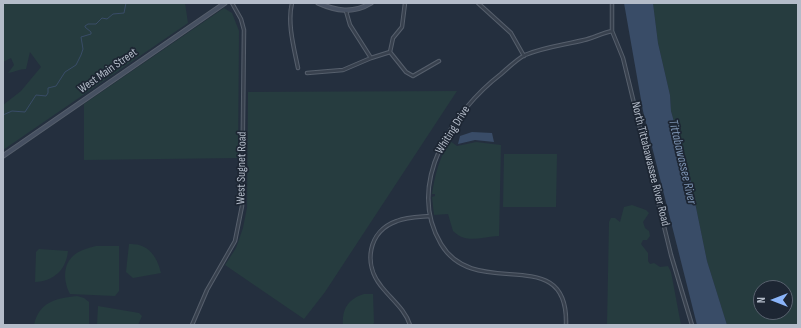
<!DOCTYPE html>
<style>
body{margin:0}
#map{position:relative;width:801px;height:328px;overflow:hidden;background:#242f3e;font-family:"Sofia Sans Condensed",sans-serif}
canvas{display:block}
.frame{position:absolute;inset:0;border:4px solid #b4bcc9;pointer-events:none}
.north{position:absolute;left:753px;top:280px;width:40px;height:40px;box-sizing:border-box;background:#1d2633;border:1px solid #59626f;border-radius:50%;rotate:270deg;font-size:11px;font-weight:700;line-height:16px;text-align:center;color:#b4bcc9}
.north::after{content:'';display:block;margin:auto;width:14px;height:18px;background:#8ab4f8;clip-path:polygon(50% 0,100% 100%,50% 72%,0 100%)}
</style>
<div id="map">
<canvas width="801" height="328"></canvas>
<div class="frame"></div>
<div class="north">N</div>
</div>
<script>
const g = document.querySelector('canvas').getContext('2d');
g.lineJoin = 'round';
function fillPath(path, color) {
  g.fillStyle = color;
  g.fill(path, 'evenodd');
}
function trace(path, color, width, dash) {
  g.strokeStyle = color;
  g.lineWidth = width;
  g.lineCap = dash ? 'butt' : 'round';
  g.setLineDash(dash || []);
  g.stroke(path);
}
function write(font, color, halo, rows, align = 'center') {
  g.font = font + ' "Sofia Sans Condensed",sans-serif';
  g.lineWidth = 3.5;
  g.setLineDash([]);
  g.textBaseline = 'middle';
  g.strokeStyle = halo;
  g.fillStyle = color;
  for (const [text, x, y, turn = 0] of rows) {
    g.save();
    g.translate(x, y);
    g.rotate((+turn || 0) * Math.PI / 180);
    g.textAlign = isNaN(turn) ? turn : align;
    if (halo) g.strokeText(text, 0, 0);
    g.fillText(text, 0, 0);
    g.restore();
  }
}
const green = new Path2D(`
 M3,3h182l3,20 -185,127v-45l18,-14 20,-24 -11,-15 -4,17c-7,0 -11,3 -18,4l6,-8 -3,-7 -8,4z
 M653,3h145v322h-71l-20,-64 -17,-83 -19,-67 -1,-16 -12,-52zM761,288h24v24h-24z
 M224,8l8,5 7,18 -1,127 -154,2v-56z
 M457,91l-132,201 -21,27 -79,-54 11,-17 7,-20 4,-20 1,-116z
 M450,141l7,5 19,-4 25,3 -2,91c-16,0 -32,9 -46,-5l-5,-17 -14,1 -2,-18 3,-1v-2h-3c3,-19 7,-36 18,-53z
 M504,154h53l-1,53h-53z
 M632,205l14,5 3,3 -6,9 2,6 4,3 1,5 -3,4h-4l-2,4 7,9v8l2,3 4,-1 6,4 8,-1 3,6 10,53h-74l2,-103 2,-4h4l5,4 4,-15z
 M129,244c19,-1 28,12 32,29l-28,5 -7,-6z
 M96,246h23v45l-4,5 -45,-2c-6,-11 -8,-28 3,-38 6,-6 16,-8 23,-10z
 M39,249l29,2c-2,19 -14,30 -33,31l1,-30z
 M364,294h9l1,29 -2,2h-29c-1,-16 5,-26 21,-31z
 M77,296l7,2 5,4v23h-55c5,-23 22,-27 43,-29z
 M98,306l41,7 3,3 -4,9h-41z`);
const water = new Path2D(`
 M624,3h29l5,40 12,52 1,16 19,67 17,83 20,64h-30l-54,-214z
 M472,132l20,1 2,9 -19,-2 -17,4 2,-8z`);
const stream = new Path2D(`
 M3,115l9,-4 13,1 11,-17 10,1 2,-3v-5l8,-2 9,-14 11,-7 5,-10 2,-6 -2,-12 10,-3v-2l-6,-5v-1l3,-2h8l6,-6 5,1 6,-5 11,-1 2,-10`);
const street = new Path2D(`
 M292,3c-5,20 2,45 6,65
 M478,3l33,30 13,23
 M612,3v28l11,27 48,197 21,70
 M346,11l4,14 21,33 19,-6 16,20 7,4 26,-15
 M390,52l3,-14 9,-11 3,-24
 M307,73l36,-3 28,-12
 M192,325l15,-35 28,-49 7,-35 2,-176 -3,-11 -9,-16
 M410,325c-5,-16 -19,-26 -29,-39 -18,-22 -13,-55 16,-65 10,-4 22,-4 33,-5
 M566,325c3,-85 -90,-22 -125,-81 -36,-61 12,-133 60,-170 7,-6 16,-15 24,-19 19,-8 39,-10 59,-15 9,-2 18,-7 28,-9`);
const secondary = new Path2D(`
 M318,3c18,8 35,11 53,0
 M3,156l222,-153`);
const streetNames = [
 ["West Main Street",108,71,-35],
 ["Whiting Drive",453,130,-58],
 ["North Tittabawassee River Road",650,164,76],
 ["West Sugnet Road",242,168,-89]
];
const waterNames = [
 ["Tittabawassee River",682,162,77]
];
fillPath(green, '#263c3f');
fillPath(water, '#394c67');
trace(stream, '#394c67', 1);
trace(street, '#565f6c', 4.5);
trace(secondary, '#565f6c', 5.5);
trace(street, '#38414e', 2.5);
trace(secondary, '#465061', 3.5);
write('12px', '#b4bcc9', '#1d2633', streetNames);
write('italic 13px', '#7c92b1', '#1d2633', waterNames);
</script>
